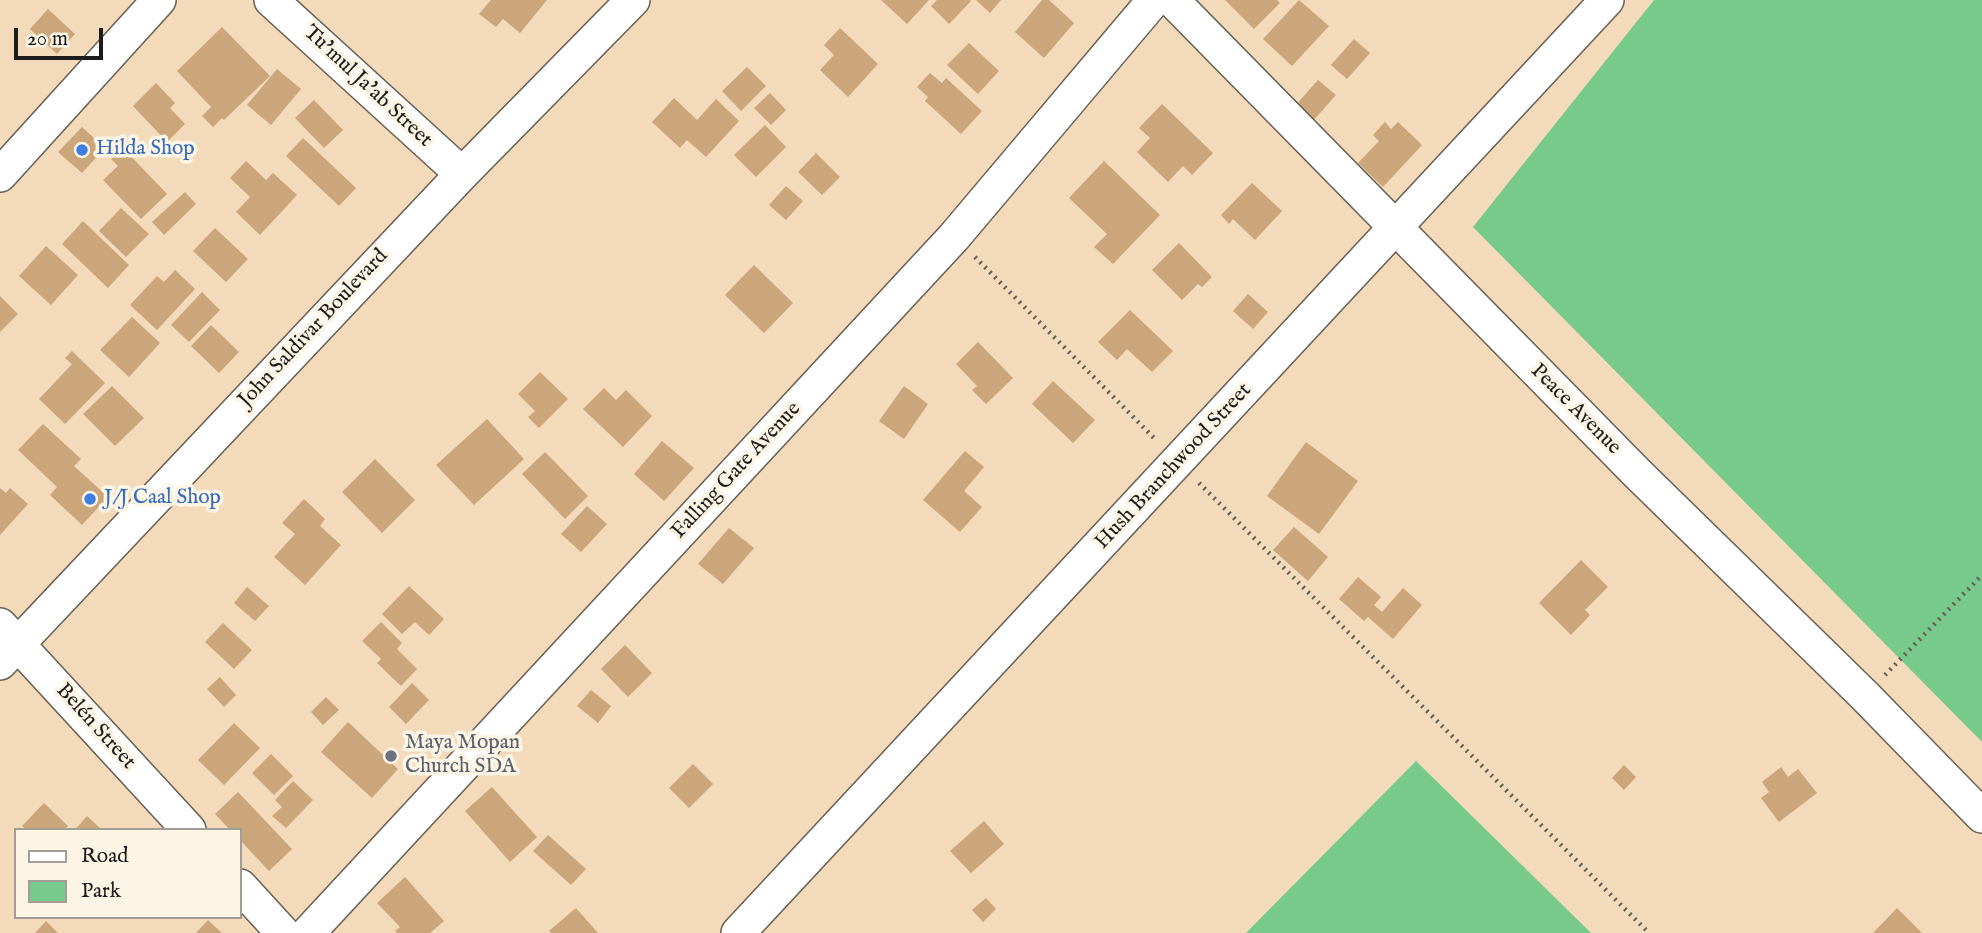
<!DOCTYPE html>
<meta charset="utf-8">
<style>
body{margin:0}
#map{position:relative;width:1982px;height:933px;overflow:hidden;background:#f2daba;font-family:"IM FELL English",serif}
canvas{display:block}
.legend{position:absolute;left:14px;top:828px;width:228px;height:91px;box-sizing:border-box;background:#fcf5e5;border:2px solid #a29e95;margin:0;padding:9px 12px;list-style:none;font-size:21px;color:#1c1c1c}
.legend li{display:flex;align-items:center;gap:14px;height:35px}
.legend b{width:35px;border:2px solid #a29e95}
.scale{position:absolute;left:14px;top:28px;width:89px;height:32px;box-sizing:border-box;border:4px solid #1c1c1c;border-top:0;padding-left:9px;font-size:21px;line-height:24px;white-space:nowrap;color:#1c1c1c;-webkit-text-stroke:5px #fcf5e5;paint-order:stroke}
</style>
<div id="map">
<canvas width="1982" height="933"></canvas>
<ul class="legend">
<li><b style="height:9px;background:#fff"></b>Road</li>
<li><b style="height:19px;background:#77c98c"></b>Park</li>
</ul>
<div class="scale">20 m</div>
</div>
<script>
const g = document.querySelector('canvas').getContext('2d');
g.lineJoin = 'round';
function fillPath(path, color) {
  g.fillStyle = color;
  g.fill(path, 'evenodd');
}
function trace(path, color, width, dash) {
  g.strokeStyle = color;
  g.lineWidth = width;
  g.lineCap = dash ? 'butt' : 'round';
  g.setLineDash(dash || []);
  g.stroke(path);
}
function write(font, color, halo, rows, align = 'center') {
  g.font = font + ' "IM FELL English",serif';
  g.lineWidth = 7;
  g.setLineDash([]);
  g.textBaseline = 'middle';
  g.strokeStyle = halo;
  g.fillStyle = color;
  for (const [text, x, y, turn = 0] of rows) {
    g.save();
    g.translate(x, y);
    g.rotate((+turn || 0) * Math.PI / 180);
    g.textAlign = isNaN(turn) ? turn : align;
    if (halo) g.strokeText(text, 0, 0);
    g.fillText(text, 0, 0);
    g.restore();
  }
}
const green = new Path2D(`
 M1654,0h328v742l-509,-515z
 M1416,761l175,172h-345z`);
const building = new Path2D(`
 M491,0h56l-27,33 -17,-14 -7,8 -17,-13z
 M881,0h48l-22,24z
 M937,0h33l1,1 -22,23 -18,-18z
 M976,0h25l-11,13z
 M1042,0h7l25,23 -30,35 -29,-26z
 M1225,0h52l3,3 -26,26z
 M1299,0l30,26 -37,40 -29,-27z
 M48,9l27,25 -18,20 -27,-25z
 M222,27l48,49 -46,44 -2,-2 -9,9 -11,-11 9,-9 -34,-36z
 M840,28l38,36 -30,33 -28,-27 14,-15 -10,-10z
 M1354,39l16,14 -23,26 -16,-14z
 M969,43l30,28 -21,23 -31,-29z
 M747,67l19,19 -25,25 -19,-20z
 M277,69l24,20 -30,36 -24,-20z
 M930,73l12,10 4,-5 36,33 -21,23 -36,-33 3,-4 -11,-10z
 M1318,80l18,15 -23,26 -18,-15z
 M156,83l19,20 -5,5 15,16 -18,18 -34,-36z
 M770,93l16,17 -15,15 -17,-17z
 M674,98l23,22 19,-21 23,22 -33,36 -19,-17 -7,8 -28,-26z
 M314,100l29,30 -19,18 -29,-30z
 M1162,104l51,49 -21,22 -9,-9 -15,16 -31,-30 13,-14 -11,-10z
 M1385,122l6,7 7,-7 24,23 -39,42 -25,-24 21,-22 -6,-6z
 M765,125l21,22 -30,30 -22,-22z
 M82,127l23,21 -23,25 -24,-21z
 M303,138l53,50 -17,18 -53,-50z
 M123,148l44,46 -26,25 -38,-39 15,-14 -7,-7z
 M816,153l24,24 -18,18 -24,-23z
 M246,161l20,19 7,-7 24,22 -37,40 -24,-23 14,-15 -20,-19z
 M1104,161l56,54 -47,49 -19,-17 13,-13 -38,-36z
 M1252,183l30,28 -27,29 -22,-21 -4,5 -8,-9z
 M786,186l17,15 -17,19 -17,-15z
 M185,192l11,12 -32,31 -12,-13z
 M121,208l28,26 -23,23 -27,-26z
 M83,221l46,44 -21,23 -46,-44z
 M215,228l33,31 -22,23 -33,-31z
 M1179,243l33,34 -10,10 -4,-3 -16,16 -30,-30z
 M46,246l32,29 -27,30 -32,-29z
 M754,265l39,38 -29,30 -39,-38z
 M175,270l20,19 -38,41 -27,-25 27,-29 7,6z
 M202,292l18,18 -31,32 -18,-17z
 M1248,294l20,18 -15,17 -20,-18z
 M0,296l18,18 -18,18z
 M1130,310l43,41 -21,21 -25,-23 -10,11 -19,-18z
 M132,317l28,26 -31,34 -29,-27z
 M211,325l28,27 -20,21 -28,-27z
 M978,342l35,36 -27,26 -14,-14 5,-4 -21,-22z
 M72,351l33,32 -40,41 -26,-25 33,-35 -7,-6z
 M540,372l28,27 -29,29 -11,-11 7,-6 -17,-17z
 M1053,381l42,39 -22,23 -41,-39z
 M112,386l32,32 -29,28 -32,-32z
 M904,386l24,18 -24,35 -25,-18z
 M604,388l12,12 10,-10 26,26 -29,31 -40,-38z
 M487,419l37,40 -50,46 -38,-40z
 M43,424l38,35 -7,7 34,31 -26,28 -32,-30 7,-8 -39,-37z
 M662,441l32,27 -30,33 -30,-27z
 M1306,442l52,39 -39,53 -52,-38z
 M965,451l19,16 -20,24 18,16 -22,25 -37,-32z
 M545,452l43,44 -23,23 -43,-45z
 M375,459l40,41 -33,33 -40,-41z
 M0,488l6,5 4,-5 18,16 -28,31z
 M304,499l21,20 -5,7 21,19 -36,40 -31,-28 21,-23 -13,-11z
 M587,506l20,18 -26,28 -20,-18z
 M1294,527l34,30 -20,24 -35,-31z
 M729,528l25,20 -31,36 -25,-20z
 M1581,560l27,27 -23,23 5,5 -19,20 -32,-32z
 M1358,577l23,20 -7,8 8,7 21,-24 19,17 -29,34 -25,-22 -4,4 -25,-22z
 M409,586l35,33 -15,16 -14,-13 -13,12 -20,-20z
 M247,587l22,19 -14,15 -21,-18z
 M381,622l21,21 -5,6 20,20 -16,17 -24,-23 4,-4 -19,-18z
 M223,623l29,27 -18,19 -29,-27z
 M625,645l27,28 -24,24 -27,-28z
 M220,677l16,18 -12,12 -17,-18z
 M412,683l17,17 -23,24 -17,-17z
 M591,690l20,16 -13,17 -21,-17z
 M326,697l13,13 -16,15 -12,-13z
 M348,722l50,47 -26,29 -51,-46z
 M234,723l26,25 -36,37 -26,-25z
 M271,754l22,22 -19,19 -22,-22z
 M693,764l20,20 -24,24 -20,-20z
 M1624,765l12,12 -12,13 -12,-12z
 M1781,767l7,10 10,-8 19,24 -38,29 -18,-24 8,-6 -7,-10z
 M293,781l20,19 -27,28 -14,-12 10,-9 -7,-7z
 M492,787l45,50 -27,25 -45,-51z
 M238,792l54,57 -23,22 -29,-31v-10h-10l-15,-16z
 M44,803l24,23 -4,4h-37l-5,-4z
 M87,816l15,14h-27z
 M984,821l20,23 -33,29 -21,-22z
 M548,835l38,34 -15,16 -38,-34z
 M405,877l39,44 -14,12h-33l-2,-2 5,-4 -23,-24z
 M986,898l10,11 -13,13 -11,-12z
 M576,908l22,25h-47l-2,-2z
 M1897,908l25,25h-49z
 M208,920l14,13h-26z
 M46,921l12,12h-23z`);
const path = new Path2D(`
 M975,257l181,183
 M1199,483l450,450
 M1885,675l97,-100`);
const street = new Path2D(`
 M271,0l191,174
 M1172,0l465,473 228,223 117,120
 M0,175l159,-175
 M0,625l189,205
 M0,663l462,-489 171,-174
 M240,886l43,47
 M308,933l646,-696 200,-237
 M738,933l869,-933`);
const markers = [
 [82,150,7,"#3f7fe0"],
 [90,499,7,"#3f7fe0"],
 [391,756,7,"#6b7280"]
];
const streetNames = [
 ["Tu'mul Ja'ab Street",367,87,43],
 ["John Saldivar Boulevard",314,329,-47],
 ["Peace Avenue",1575,410,45],
 ["Hush Branchwood Street",1174,467,-47],
 ["Falling Gate Avenue",737,471,-47],
 ["Belén Street",95,727,48]
];
const shopNames = [
 ["Hilda Shop",96,150],
 ["J/J Caal Shop",104,499]
];
const worshipNames = [
 ["Maya Mopan",405,744],
 ["Church SDA",405,768]
];
fillPath(green, '#77c98c');
fillPath(building, '#caa67a');
trace(street, '#675e53', 36);
trace(path, '#675e53', 4.5, [2, 5]);
trace(street, '#fff', 33);
for (const [x, y, r, color] of markers) {
  const dot = new Path2D();
  dot.arc(x, y, r, 0, 2 * Math.PI);
  g.fillStyle = color;
  g.fill(dot);
  trace(dot, '#fcf5e5', 2.5);
}
write('21px', '#1c1c1c', '#fcf5e5', streetNames);
write('21px', '#366cbe', '#fcf5e5', shopNames, 'left');
write('21px', '#5b616d', '#fcf5e5', worshipNames, 'left');
</script>
